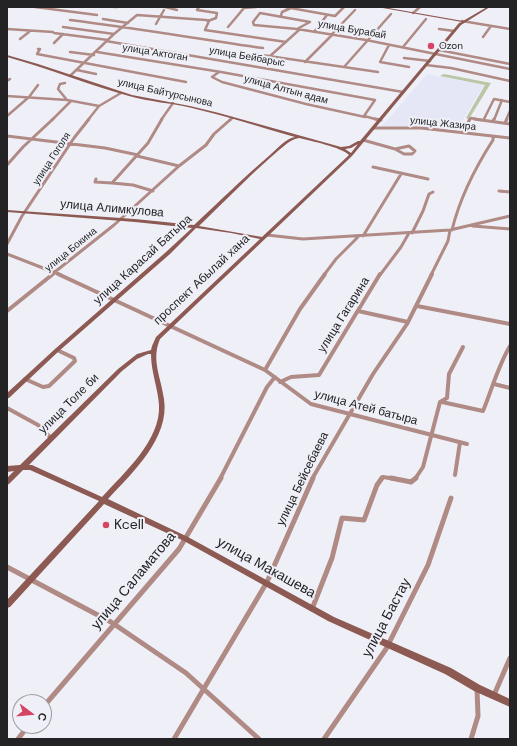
<!DOCTYPE html>
<meta charset="utf-8">
<style>
body{margin:0}
#map{position:relative;width:517px;height:746px;overflow:hidden;background:#eff0f7;font-family:"DM Sans",sans-serif}
canvas{display:block}
.frame{position:absolute;inset:0;border:8px solid #232326;pointer-events:none}
.north{position:absolute;left:12px;top:694px;width:40px;height:40px;box-sizing:border-box;background:#eff0f7;border:1px solid #9d9ea3;border-radius:50%;rotate:106deg;font-size:11px;font-weight:700;line-height:16px;text-align:center;color:#232326}
.north::after{content:'';display:block;margin:auto;width:14px;height:18px;background:#d54563;clip-path:polygon(50% 0,100% 100%,50% 72%,0 100%)}
</style>
<div id="map">
<canvas width="517" height="746"></canvas>
<div class="frame"></div>
<div class="north">С</div>
</div>
<script>
const g = document.querySelector('canvas').getContext('2d');
g.lineJoin = 'round';
function fillPath(path, color) {
  g.fillStyle = color;
  g.fill(path, 'evenodd');
}
function trace(path, color, width, dash) {
  g.strokeStyle = color;
  g.lineWidth = width;
  g.lineCap = dash ? 'butt' : 'round';
  g.setLineDash(dash || []);
  g.stroke(path);
}
function write(font, color, halo, rows, align = 'center') {
  g.font = font + ' "DM Sans",sans-serif';
  g.lineWidth = 4;
  g.setLineDash([]);
  g.textBaseline = 'middle';
  g.strokeStyle = halo;
  g.fillStyle = color;
  for (const [text, x, y, turn = 0] of rows) {
    g.save();
    g.translate(x, y);
    g.rotate((+turn || 0) * Math.PI / 180);
    g.textAlign = isNaN(turn) ? turn : align;
    if (halo) g.strokeText(text, 0, 0);
    g.fillText(text, 0, 0);
    g.restore();
  }
}
const built = new Path2D(`
 M427,74l57,11 -26,43 -5,2 -42,-3 -29,-1z`);
const forest = new Path2D(`
 M444,74l47,9 -22,36 -3,-1 19,-33 -45,-9z`);
const streetFar3 = new Path2D(`
 M35,7l62,8
 M114,7h3
 M165,7l12,3
 M199,7l-2,3 20,3 -1,5 -8,3
 M285,7l50,9 9,-9
 M260,13l50,9 -13,7 -43,-4 -1,-3z
 M413,13l7,-6
 M137,15l69,5 3,1 -4,9 81,12
 M281,16l1,-4 9,-4
 M103,19l25,4
 M70,20c65,8 129,19 193,28
 M462,21l48,8
 M156,24l8,-14
 M63,27l51,7
 M228,27l16,-19 12,-1
 M7,29l46,3
 M297,29l69,11 144,29
 M439,29l15,2
 M314,32l13,-17
 M54,33l54,7
 M331,35l24,-25
 M483,37l8,-11
 M20,39l9,-7
 M106,41l297,51
 M54,43l9,-9
 M389,45l-9,17 29,5
 M403,47l23,-28
 M38,49h2l-3,5 149,28
 M439,50l71,14
 M70,52l24,3
 M97,52l124,20 154,28
 M255,54l123,18
 M269,57l30,-27
 M404,58l26,3
 M305,62l27,-27
 M426,65l25,3 59,13
 M344,67l47,-53
 M77,70l19,4
 M219,72l-7,5 10,5 84,22 59,13
 M71,75l43,-41 23,-19
 M7,81l3,-2
 M65,83l-5,1 -2,5 9,11
 M7,96l60,4 32,6
 M375,100l-11,16 15,4
 M7,116l22,-19 9,-12
 M484,119l10,-20 16,3
 M52,120l19,-19
 M88,120l11,-14 22,-13
 M161,120l12,-17
 M230,120l2,-2
 M469,120l2,-2 10,2
 M494,120l8,-20
 M506,120l4,-9`);
const streetFar2 = new Path2D(`
 M375,119l6,1
 M474,119l36,5
 M493,121l1,-2
 M505,123l2,-4
 M374,128h47l89,10
 M464,130l6,-11
 M7,136l98,12 33,7
 M363,140l32,9
 M409,146l6,5 -3,3h-8l-9,-5z
 M137,156l42,10
 M7,165l16,-18 30,-28
 M373,167l55,12
 M96,179l-1,3 17,1 36,-40 14,-24
 M112,183l21,2 20,6
 M499,191l11,1
 M473,226l37,3
 M452,230c8,-33 23,-62 41,-90v-3
 M412,233l11,-22 6,-17 4,-2
 M267,235l36,4 147,-9 60,-14
 M363,236l38,-62
 M7,244l15,-28 52,-78 15,-19
 M7,254l54,21
 M51,275l63,-50 65,-59 27,-21 8,-11 17,-15
 M324,275l12,-16 22,-22
 M380,275l21,-28 8,-14
 M431,275l17,-34 2,-11`);
const streetFar1 = new Path2D(`
 M58,274l207,96 46,34 156,40
 M417,306l93,18
 M7,311l46,-37
 M358,311l50,11
 M265,370l35,-61 25,-35
 M25,379l18,8 6,-1 26,-25 -1,-3 -17,-8
 M280,382l11,-5 28,-2 61,-101
 M494,384l16,4
 M442,402l41,9c9,-22 15,-45 27,-65
 M7,408l31,17 13,13
 M455,475l5,-33
 M220,479l47,-92 8,-10
 M312,479l61,-105 34,-50 25,-50
 M381,479l2,-2 13,2
 M415,479l8,-12 17,-65 7,-4 2,-24 14,-27`);
const street = new Path2D(`
 M391,478l20,4 5,-4
 M7,567l104,55 75,51 73,66
 M312,609l20,-51 10,-40 22,2 13,-35 5,-7
 M494,695l16,-37
 M44,706l135,-157 42,-71
 M18,739l10,-13
 M174,739l93,-157 46,-104
 M324,739l62,-90 42,-84 23,-67
 M471,739l7,-23 -1,-27`);
const secondary = new Path2D(`
 M377,7h6l80,14 24,-14h3l-29,18 -109,131 -192,183c-9,21 1,38 4,60 6,39 -32,74 -56,100l80,38 146,80 117,51 29,17 30,14v8l-36,-16 -29,-17 -117,-53 -144,-80 -80,-37 -94,103 -3,1v-8l92,-99 -69,-31h-7l-14,14 -2,1v-7l7,-7 -7,1v-6l13,-1 98,-96 19,-15 14,-4 1,-4 4,-9 104,-98 -29,-6 -35,-5 -26,26 -111,97 -50,47h-2v-5l48,-44 111,-97 26,-24 -57,-6 -128,-10v-2l128,9 59,6c25,-23 50,-48 76,-70 7,-6 15,-16 25,-18 -35,-10 -69,-21 -103,-29 -21,-5 -42,-6 -63,-12 -41,-11 -81,-28 -122,-39v-2l31,9 94,31 58,11 29,7 122,34 8,-1 9,-5h2l99,-118 3,-1zM299,138c12,3 42,9 50,17l-87,82 -63,-11c24,-23 47,-47 72,-69 9,-7 17,-17 28,-19zM358,144l-7,9 -6,-4 6,-1zM148,354h3c0,18 7,34 8,51 2,35 -35,68 -57,92l-70,-32h-3l93,-94 15,-12z`);
const markers = [
 [431,46,4,"#d54563"],
 [106,525,4,"#d54563"]
];
const farStreetnames = [
 ["улица Бурабай",352,30,10],
 ["улица Актоган",155,53,9],
 ["улица Бейбарыс",247,57,10],
 ["улица Алтын адам",286,90,15],
 ["улица Байтурсынова",165,93,13],
 ["улица Жазира",443,124,6],
 ["улица Гоголя",52,159,-57],
 ["улица Бокина",71,250,-39]
];
const farPoinames = [
 ["Ozon",439,46]
];
const streetNames = [
 ["улица Алимкулова",112,209,5],
 ["улица Карасай Батыра",143,260,-42],
 ["проспект Абылай хана",202,280,-43],
 ["улица Гагарина",344,315,-58],
 ["улица Толе би",69,404,-45],
 ["улица Атей батыра",366,408,15],
 ["улица Бейсебаева",303,479,-64]
];
const nearPoinames = [
 ["Kcell",114,525]
];
const nearStreetnames = [
 ["улица Макашева",266,568,29],
 ["улица Саламатова",134,581,-50],
 ["улица Бастау",387,618,-62]
];
fillPath(built, '#e6e7f6');
fillPath(forest, '#bbc6a7');
trace(streetFar3, '#b08a85', 2.5);
trace(streetFar2, '#b08a85', 3);
trace(streetFar1, '#b08a85', 4);
trace(street, '#b08a85', 5);
fillPath(secondary, '#8d5953');
for (const [x, y, r, color] of markers) {
  const dot = new Path2D();
  dot.arc(x, y, r, 0, 2 * Math.PI);
  g.fillStyle = color;
  g.fill(dot);
  trace(dot, '#eff0f7', 1.5);
}
write('10px', '#232326', '#eff0f7', farStreetnames);
write('10px', '#232326', '#eff0f7', farPoinames, 'left');
write('12px', '#232326', '#eff0f7', streetNames);
write('14px', '#232326', '#eff0f7', nearPoinames, 'left');
write('14px', '#232326', '#eff0f7', nearStreetnames);
</script>
